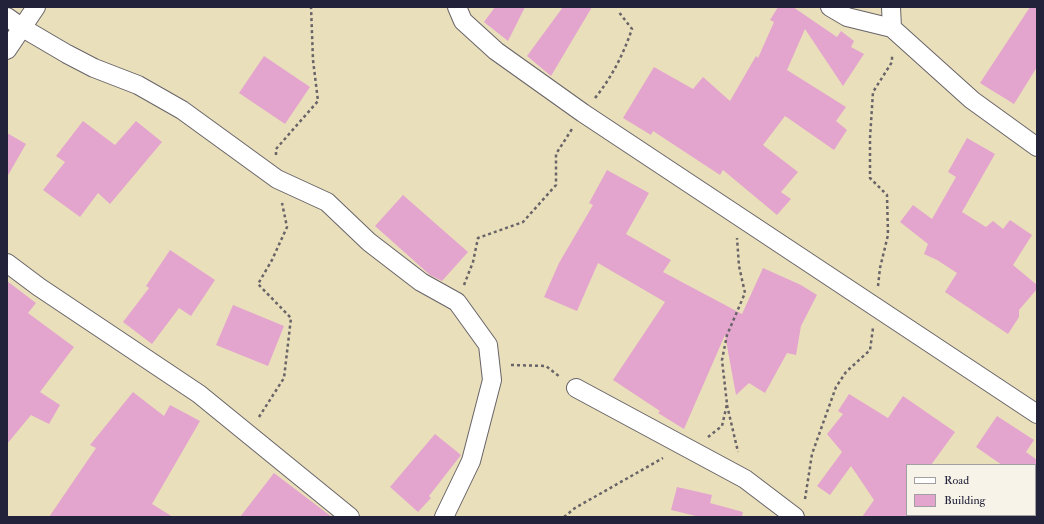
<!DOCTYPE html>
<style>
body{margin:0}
#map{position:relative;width:1044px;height:524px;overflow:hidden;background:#eadfbb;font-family:"IM FELL Double Pica",serif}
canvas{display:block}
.frame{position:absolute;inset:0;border:8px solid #22223b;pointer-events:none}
.legend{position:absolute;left:906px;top:464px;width:130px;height:52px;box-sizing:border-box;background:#f7f3e8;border:1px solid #a29fa3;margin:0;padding:5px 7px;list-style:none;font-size:12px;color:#22223b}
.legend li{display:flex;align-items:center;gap:8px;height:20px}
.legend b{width:20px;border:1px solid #a29fa3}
</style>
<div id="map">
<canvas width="1044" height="524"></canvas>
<div class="frame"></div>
<ul class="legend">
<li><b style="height:5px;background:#fff"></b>Road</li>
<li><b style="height:11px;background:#e3a5cd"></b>Building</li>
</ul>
</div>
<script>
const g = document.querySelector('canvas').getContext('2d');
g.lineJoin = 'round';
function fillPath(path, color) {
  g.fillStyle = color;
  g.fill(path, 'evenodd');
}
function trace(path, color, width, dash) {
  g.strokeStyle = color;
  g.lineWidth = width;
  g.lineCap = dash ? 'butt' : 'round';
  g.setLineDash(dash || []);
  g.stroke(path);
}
const building = new Path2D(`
 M495,7h30l-17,34 -24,-19z
 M563,7h29l-41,69 -24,-20z
 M778,7h15l44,30 4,-6 13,10 -3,6 13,7 -21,32 -38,-57 -18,41 59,37 -10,14 11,9 -13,20 -49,-34 -22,29 35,27 -17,20 10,7 -14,16 -54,-45 -3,5 -67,-44 -2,4 -28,-17 31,-51 39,22 10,-12 27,24 26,-45 2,2 16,-36 -4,-2z
 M1030,7h7v60l-23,37 -34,-21z
 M264,56l46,31 -25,37 -46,-31z
 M83,121l32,24 21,-24 26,21 -52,62 -12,-11 -18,24 -37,-27 22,-28 -9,-6z
 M7,133l19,11 -19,33z
 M967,138l28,16 -33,58 24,15 7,-6 10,8 7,-9 22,15 -19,30 24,20v4l-18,21v7l-11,17 -63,-42 12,-19 -20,-13 -13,-6 4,-10 -28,-22 13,-17 19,14 24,-42 -8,-5z
 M607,170l42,23 -23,41 45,26 -8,12 79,42 21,-46 38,17 16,10 -16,31 -5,29 -9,-2 -22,40 -16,-10 -13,12 -11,-60 -41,94 -26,-16 2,-2 -47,-31 52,-78 -67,-39 -21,48 -33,-14 15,-34 34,-58 -4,-2z
 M403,195l65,57 -26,29 -12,-6 -55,-49z
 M170,250l45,30 -24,36 -12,-8 -27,36 -29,-22 26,-34 -3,-2z
 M7,281l29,22 -8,10 46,34 -34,45 20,13 -11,19 -18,-9 -24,29z
 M233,305l51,21 -16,40 -52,-21z
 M133,392l31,24 6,-11 30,16 -48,83 21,13h-124l47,-69 -6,-3z
 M849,394l39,24 15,-22 52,36 -24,33h-24v52h-45l12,-17 -23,-34 -21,29 -13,-9 25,-34 -15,-18 16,-20 -5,-3z
 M997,416l37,24 -8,12 11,8v5h-35l-26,-18z
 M435,434l26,21 -32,41 2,2 -13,14 -28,-25z
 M274,473l58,44h-92z
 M677,487l35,8 -2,8 33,9 -1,5h-42l-29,-7z`);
const path = new Path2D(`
 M595,98c17,-21 28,-43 37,-69l-14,-18
 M276,155v-6l42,-48 -5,-41 -2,-53
 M464,285l9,-23 5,-24 45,-16 33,-37v-31l16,-25
 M878,286l2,-18 8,-33 -1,-40 -17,-17v-40l3,-46 19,-30v-8
 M511,365l35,1 14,11
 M727,405l11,47
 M259,417l25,-39 7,-60 -33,-34 14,-24 15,-33 -5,-24
 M708,437l14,-11 5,-22 -5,-44 5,-25 18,-42 -6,-27 -2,-28
 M805,499l7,-45 24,-67 10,-15 24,-22 3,-22
 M564,517l11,-9 88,-50`);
const street = new Path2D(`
 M457,7l6,14 33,30 87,62 454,301
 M830,7l17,10 45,11 80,72 65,47
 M891,7l1,21
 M7,17l14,10 46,27 27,14 44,17 44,25 95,69 50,23 42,40 52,40 36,20 31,43 4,35 -21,81 -27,56
 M7,50l29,-43
 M7,263l32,24 160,107 151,123
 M576,388l169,91 50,38`);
fillPath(building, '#e3a5cd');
trace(street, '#686468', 20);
trace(path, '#686468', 2.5, [3, 3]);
trace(street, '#fff', 18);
</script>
